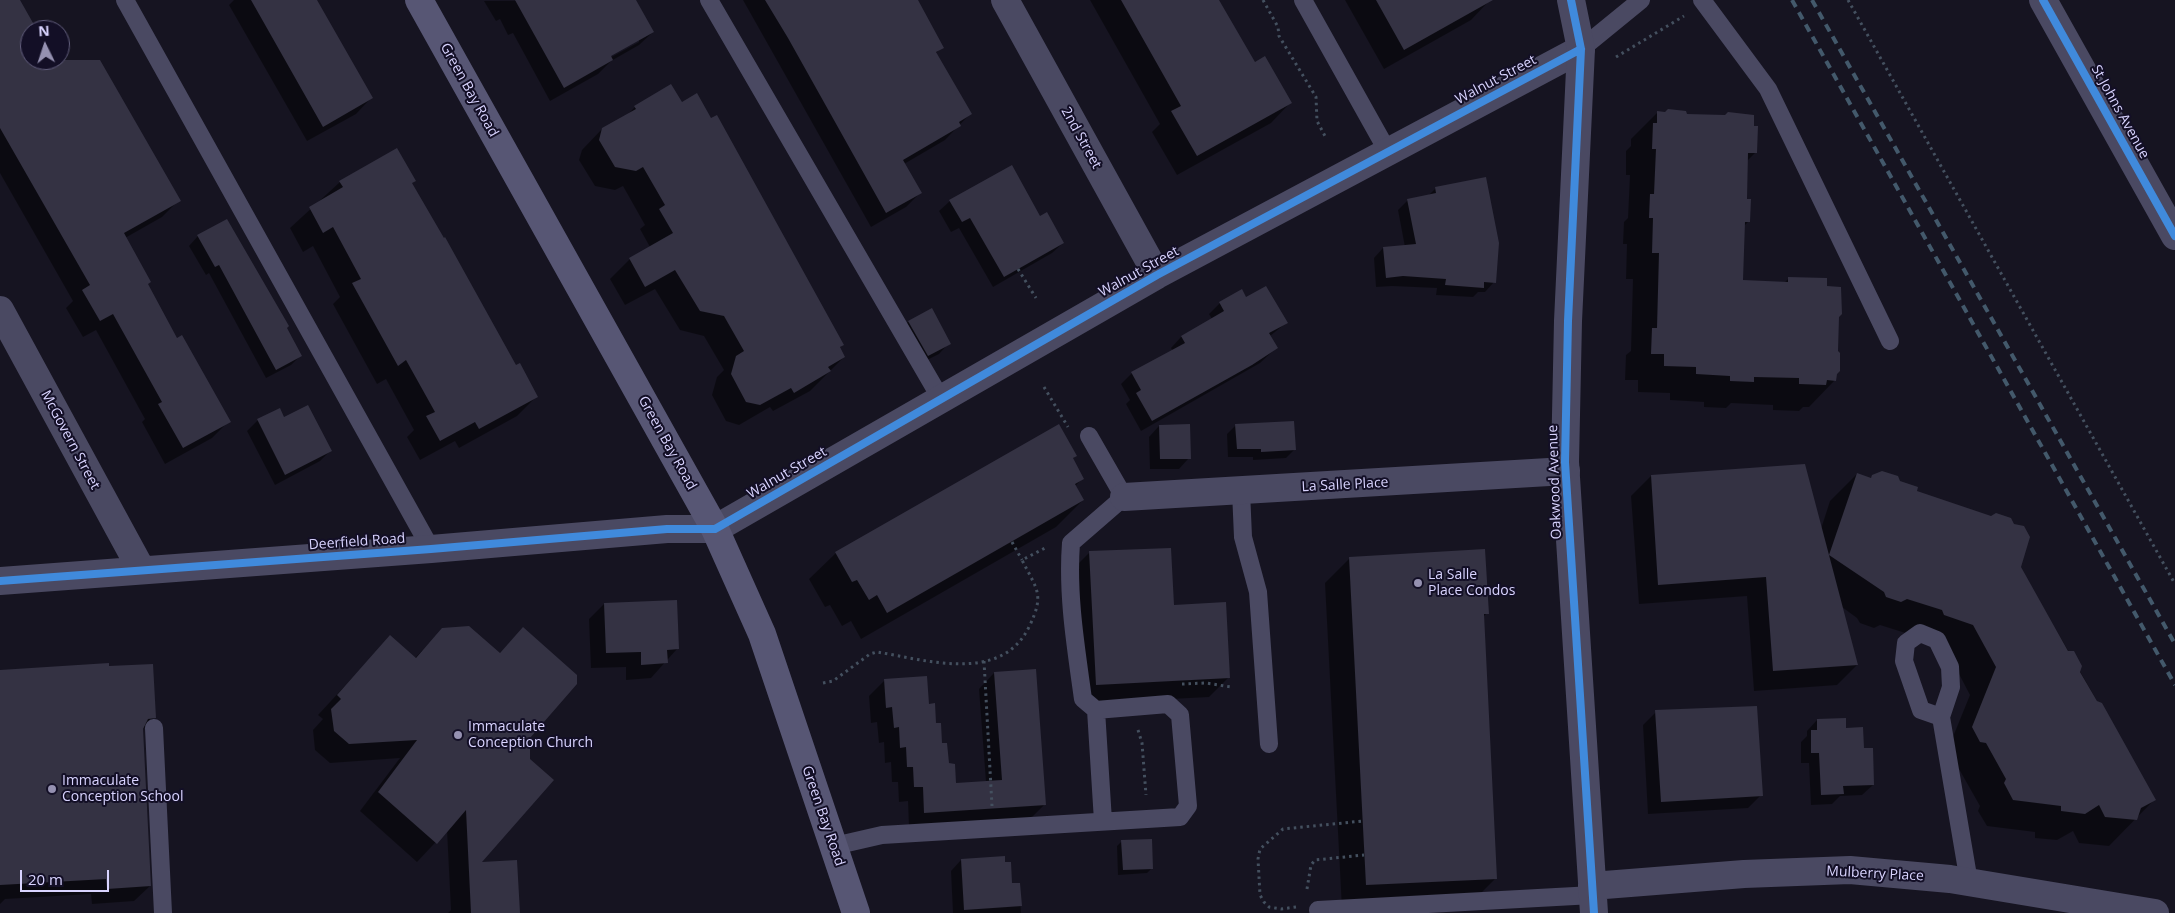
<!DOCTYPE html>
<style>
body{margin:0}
#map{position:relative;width:2175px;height:913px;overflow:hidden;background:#161421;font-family:"Open Sans",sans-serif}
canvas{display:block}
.north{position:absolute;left:20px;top:20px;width:50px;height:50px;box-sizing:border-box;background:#130f26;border:1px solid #625e7d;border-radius:50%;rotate:356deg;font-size:14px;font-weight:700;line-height:20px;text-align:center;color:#d9d4ff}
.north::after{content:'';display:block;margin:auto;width:18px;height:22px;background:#9591b1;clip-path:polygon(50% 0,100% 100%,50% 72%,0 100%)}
.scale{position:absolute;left:20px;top:870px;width:89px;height:22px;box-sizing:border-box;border:2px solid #d9d4ff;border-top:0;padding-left:6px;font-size:15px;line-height:18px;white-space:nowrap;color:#d9d4ff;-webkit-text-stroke:4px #130f26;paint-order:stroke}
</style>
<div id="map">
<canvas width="2175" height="913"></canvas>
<div class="north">N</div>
<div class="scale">20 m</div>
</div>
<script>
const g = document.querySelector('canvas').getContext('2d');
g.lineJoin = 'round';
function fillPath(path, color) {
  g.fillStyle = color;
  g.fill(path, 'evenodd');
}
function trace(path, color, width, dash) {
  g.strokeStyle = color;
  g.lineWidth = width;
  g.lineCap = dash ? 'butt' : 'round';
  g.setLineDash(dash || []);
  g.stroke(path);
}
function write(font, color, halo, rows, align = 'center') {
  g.font = font + ' "Open Sans",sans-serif';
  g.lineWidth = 4;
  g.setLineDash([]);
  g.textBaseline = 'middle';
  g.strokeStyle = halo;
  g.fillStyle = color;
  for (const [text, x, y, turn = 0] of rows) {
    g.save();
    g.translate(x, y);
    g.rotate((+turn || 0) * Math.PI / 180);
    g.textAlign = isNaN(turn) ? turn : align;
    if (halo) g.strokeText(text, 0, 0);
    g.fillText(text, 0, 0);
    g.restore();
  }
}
const shadow = new Path2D(`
 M0,0h19l16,30h-5v30h22l127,140 -17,17 -37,21 22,47 29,54 53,82 -17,17 -47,26 -23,-42 3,-3 -49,-89 -13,7 -17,-29 7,-7 -73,-128z
 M234,0h82l55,98 -15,16 -49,27 -78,-136z
 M635,0l18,32 -14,13 -28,16 -13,13 -48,27 -37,-68 -5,2 -8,-16 -4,2 -12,-20zM639,39v3l-33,18 -1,-2z
 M743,0h173l26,47 -7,7 35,60 -25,26 -41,24 17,28 -15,15 -35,20z
 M1090,0h128l36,64 36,39 -19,20 -94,52 -25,-43 8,-8z
 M1345,0h145l-19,20 -87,49z
 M635,107l208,237 -4,5 5,8 -34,34 -37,20 -3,-4 -31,18 -13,-4 -14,-26 5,-18 7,-7 -20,-34 -24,-6 -25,-41 -30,16 -15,-26 20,-20 20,-12 -10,-18 5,-4 -22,-39 -8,4 -20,-4 -16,-26 3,-10 20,-21 23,-12z
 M1658,112l29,3 68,38 -8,8 -2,39 3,22 -4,4 -2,55 42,2 5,-5 37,9 12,30 -3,63 -26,27h-6l-4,4 -26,-1v-5l-42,-2 -5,5 -22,-1v-5l-34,-2v-7l-32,-1v-12h-13l1,-25 5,-4 2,-72h-7l1,-35h-4l1,-22 4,-4 2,-43h-4v-24l5,-5v-7z
 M340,182l71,2 105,183 21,29 -20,20 -58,32 -4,-7 -35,19 -13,-23 7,-7 -28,-51 -9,5 -44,-80 7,-7 -27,-51 -10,6 -13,-24z
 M1436,188l58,94 -9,10h-7l-5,5 -37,-2 1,-7 -45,-2 -16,1 -2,-29 9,-10 22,-1 -7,-37 10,-10 20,-4z
 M950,201l90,17 23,25 -11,10 -59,34 -34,-59 -8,4 -12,-21z
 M198,236l87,92 15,28 -9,9 -25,13 -57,-105 -3,2 -17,-29z
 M1246,298l40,25 -16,13 6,12 -16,15 -119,68 -15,-27 4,-4 -9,-16 11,-11 41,-22 -2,-3 10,-11 31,-18 -3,-5 11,-11z
 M908,322l41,21 -10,11 -22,11 -19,-33z
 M284,419l46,32 -10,10 -45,24 -28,-54 11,-11z
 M1236,425l58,25 -8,8 -33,2v-3h-25l-1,-23z
 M1159,426l30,32 -10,11h-29l-1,-32z
 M1076,455l-4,4 10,20 -7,7 8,14 -27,27 -195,112 -10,-18 -9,5 -12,-21 -5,2 -16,-28 27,-26z
 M1857,474l13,5 3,-3 26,6 16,9 105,76 134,233 -45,46 -30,-3 -6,-12 -16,9 -22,-2v-6l-48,-6 -9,-15 2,-5 -21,-37 -5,-1 -8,-14 24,-59 -23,-44 -32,-15 -35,-11 -6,3 -14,-5 -3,-5 -15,-11 15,58 -20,20 -83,6 -7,-95 -108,8 -8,-108 20,-20 170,53 9,-28z
 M1170,549l3,57 56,71 -20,20 -133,7 -7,-131 20,-20z
 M1349,559l138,54 -4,4 13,261 -24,24 -130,7 -17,-326z
 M604,604l73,45 -26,29 -25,2v-13l-35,1 -2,-49z
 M523,628l6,109 -50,126 40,50h-71l3,-3 -4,-80 -30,32 -57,-51 40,-53 -70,5 -15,-13 -2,-20 10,-11 -5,-4 72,-78 25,21 28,-29 56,25z
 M108,668l47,49 -13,13 8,156 -16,15 -42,3 -1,-10 -86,5 -5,5v-233z
 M994,673l50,132 -15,15 -120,7 -1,-26 -9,1 -1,-20h-6l-1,-20 -6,1 -1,-21 -5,1 -2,-21 -6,1 -2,-27 16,-16 42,25 28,80 31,-3 -7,-93z
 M1656,712l105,83 -13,13 -100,6 -5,-89z
 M1817,720l46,29 10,36 -11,10 -22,1 -8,8 -21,1 -2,-42h-8v-21l6,-6v-5z
 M1122,841l30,27 -5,5 -29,2 -1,-29z
 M961,860l50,25 8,-1 2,29h-68l-2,-42z`);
const building = new Path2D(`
 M0,0h20l17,30h-7v30h70l81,141 -57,32 27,49 -3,2 29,54 5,-3 49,87 -48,26 -25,-44 4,-2 -49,-88 -13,7 -18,-31 8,-5 -90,-157z
 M251,0h66l56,98 -50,29z
 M515,0h121l18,32 -43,24 2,4 -49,28z
 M765,0h153l26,48 -8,4 36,62 -13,8 2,4 -58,34 19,33 -36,20 -98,-175z
 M1121,0h98l36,62 10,-6 27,47 -95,53 -26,-45 10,-5z
 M1376,0h117l-89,50z
 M671,84l11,18 15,-9 14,25 6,-3 127,230 -4,2 5,10 -17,10 3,4 -37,22 -3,-5 -31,17 -14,-3 -15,-28 5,-18 8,-5 -20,-35 -24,-5 -25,-41 -30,17 -16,-29 44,-25 -14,-24 6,-4 -22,-38 -7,4 -21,-4 -16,-27 3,-12 34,-19 -2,-3z
 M1668,109l18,2 1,3 38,1 3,-3 26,3v11h4l-1,27h-9l-1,46h4l-1,23h-5l-2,58 45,2v-5l39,1v8l14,1 1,27 -3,3 -1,34 2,2v18l-3,3 -1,7 -9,-1 -1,5 -27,-1v-6l-45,-1v5l-24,-1v-5l-34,-2v-7l-32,-1v-12h-13l1,-26h5l2,-75h-7l1,-35h-4l1,-24h4l2,-45h-4l1,-26h4v-12l8,1z
 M397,148l19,33 -4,2 32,55 1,-1 71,128 4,-2 18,34 -59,32 -4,-7 -35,19 -14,-25 9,-4 -29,-52 -8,6 -46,-83 9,-4 -28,-52 -10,6 -14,-26 34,-20 -4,-6z
 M1012,165l28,51 7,-4 17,31 -60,34 -34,-59 -8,4 -13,-22z
 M1486,177l13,66 -3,40 -12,-1v6l-39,-3 1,-6 -43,-3 -17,2 -3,-31 33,-3 -9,-45 29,-6 -1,-6z
 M227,219l62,107 -2,2 15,28 -26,14 -57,-105 -4,2 -18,-32z
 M1266,286l22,37 -19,10 9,15 -26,17 -100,56 -16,-28 5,-3 -10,-18 54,-29 -4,-7 43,-25 -5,-9 23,-13 4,8z
 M932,308l19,36 -23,12 -20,-35z
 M308,405l24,46 -47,24 -28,-56 23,-11 4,9z
 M1294,421l2,29 -35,2v-3h-24l-2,-25z
 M1059,424l18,32 -4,2 11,21 -9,5 9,16 -197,113 -10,-18 -8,5 -12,-20 -5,2 -17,-30z
 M1190,424l1,35h-31l-1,-34z
 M1805,464l53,201 -85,6 -7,-94 -108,8 -7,-110z
 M1882,471l16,5 2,5 18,6 -1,4 74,25 5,-3 15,5 3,6 10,2 6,11 -9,30 47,84h6l8,15 -2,6 17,29 5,2 54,97 -15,8 -4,12 -32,-3 -6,-12 -14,9 -24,-3v-5l-48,-6 -9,-17 2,-4 -20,-36 -6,-1 -8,-15 24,-60 -23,-42 -29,-10 -2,-5 -35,-11 -6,3 -15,-5 -2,-5 -55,-37 28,-82 14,5 1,-3z
 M1171,548l3,57 52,-3 4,76 -134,7 -7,-134z
 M1485,549l4,65h-5l13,265 -131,6 -17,-328z
 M677,600l2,49 -12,1 1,13 -27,2v-13l-35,1 -2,-50z
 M469,626l31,27 23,-26 54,48v9l-47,54v21l24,21 -72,82 35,-2 3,53h-49l-5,-103 -29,34 -59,-52 39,-52 -68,4 -15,-13 -3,-22 10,-10 -4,-4 53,-60 26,23 26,-30z
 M109,663v3l44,-2 3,54 -8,1 -5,10 8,157 -44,3 -1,-10 -106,6v-215z
 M1036,669l10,136 -122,8 -1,-26h-9l-1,-20h-6l-1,-20 -6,1 -1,-21 -5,1 -2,-21 -6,1 -2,-29 43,-3 2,28 6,-1 1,20h5l1,20h5l2,20 6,1 1,19 46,-3 -8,-108z
 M1757,706l6,90 -102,6 -6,-92z
 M1846,718v10l17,-1 1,21h9l1,37 -31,1 1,8 -23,1 -2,-42h-8v-23h6v-11z
 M1152,839l1,30 -30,1 -2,-30z
 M1005,856v6h6l1,21h8l2,23 -58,4 -3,-51z`);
const path = new Path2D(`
 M1263,0l15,27 1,9 37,61 1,24 9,17
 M1848,0l327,584
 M1616,57l68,-41
 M1018,269l18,29
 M1044,387l24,40
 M1012,542l10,18
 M984,661l8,145
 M823,683l10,-2 37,-27 7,-2c49,8 124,32 152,-25 16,-33 8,-37 -7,-67l25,-13
 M1182,684l24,-1 25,4
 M1138,730l4,13 4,52
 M1307,889l4,-24 4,-5 49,-5
 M1296,907l-15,2 -12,-2 -5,-5 -4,-7 -2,-36 2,-10 23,-20 80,-8`);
const service = new Path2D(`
 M125,0l306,549
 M709,0l232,399
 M1303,0l85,152
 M1702,0l66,89 122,252
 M1581,49l60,-49
 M1241,491l2,46 15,55 11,152
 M1096,710l7,111
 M1941,717l-20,-7 -17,-49 2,-18 14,-10 17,7 13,27 1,20 -10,30 28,165
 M154,728l9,185
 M834,846l48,-11 298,-18 8,-11 -8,-91 -12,-11 -72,6 -13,-11c-7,-51 -16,-104 -12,-156l53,-46 -35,-61
 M1318,910l275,-15`);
const minor = new Path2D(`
 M1005,0l152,275
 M0,310l141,259
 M1124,497l442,-26
 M0,581l431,-32 236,-20h48l442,-254 424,-226`);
const tertiary = new Path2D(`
 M1571,0l10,49 -13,272 -3,141 29,451
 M2043,0l132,236
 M1592,886l152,-12 106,-4 100,9 205,34`);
const secondary = new Path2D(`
 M419,0l296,529 47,105 94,279`);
const rail = new Path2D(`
 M1792,0l383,685
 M1812,0l363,644`);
const cycleway = new Path2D(`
 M1571,0l10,49 -13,272 -3,141 29,451
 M2043,0l132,236
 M0,581l431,-32 236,-20h48l442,-254 424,-226`);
const markers = [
 [1418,583,5,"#9591b1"],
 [458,735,5,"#9591b1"],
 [52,789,5,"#9591b1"]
];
const streetNames = [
 ["Walnut Street",1496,80,-28],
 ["Green Bay Road",469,90,61],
 ["St Johns Avenue",2120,112,61],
 ["2nd Street",1081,138,61],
 ["Walnut Street",1139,272,-29],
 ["McGovern Street",70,440,62],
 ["Green Bay Road",667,443,61],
 ["Walnut Street",787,473,-30],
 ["Oakwood Avenue",1555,482,-92],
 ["La Salle Place",1345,485,-3],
 ["Deerfield Road",357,542,-4],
 ["Green Bay Road",823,816,71],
 ["Mulberry Place",1875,874,3]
];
const poiNames = [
 ["La Salle",1428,575],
 ["Place Condos",1428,591],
 ["Immaculate",468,727],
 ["Conception Church",468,743],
 ["Immaculate",62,781],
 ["Conception School",62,797]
];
fillPath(shadow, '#0007');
fillPath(building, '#343243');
trace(path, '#44505f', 3, [2.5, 4]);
trace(service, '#4a4962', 18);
trace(minor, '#4a4962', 28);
trace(tertiary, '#4a4962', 28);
trace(secondary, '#575674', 28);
trace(rail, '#43596b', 4, [8, 6]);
trace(cycleway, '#408adc', 8);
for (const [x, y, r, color] of markers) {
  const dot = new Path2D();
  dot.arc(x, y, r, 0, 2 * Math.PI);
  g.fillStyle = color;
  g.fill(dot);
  trace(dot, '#130f26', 2);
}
write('14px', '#d9d4ff', '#130f26', streetNames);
write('14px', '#d9d4ff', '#130f26', poiNames, 'left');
</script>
